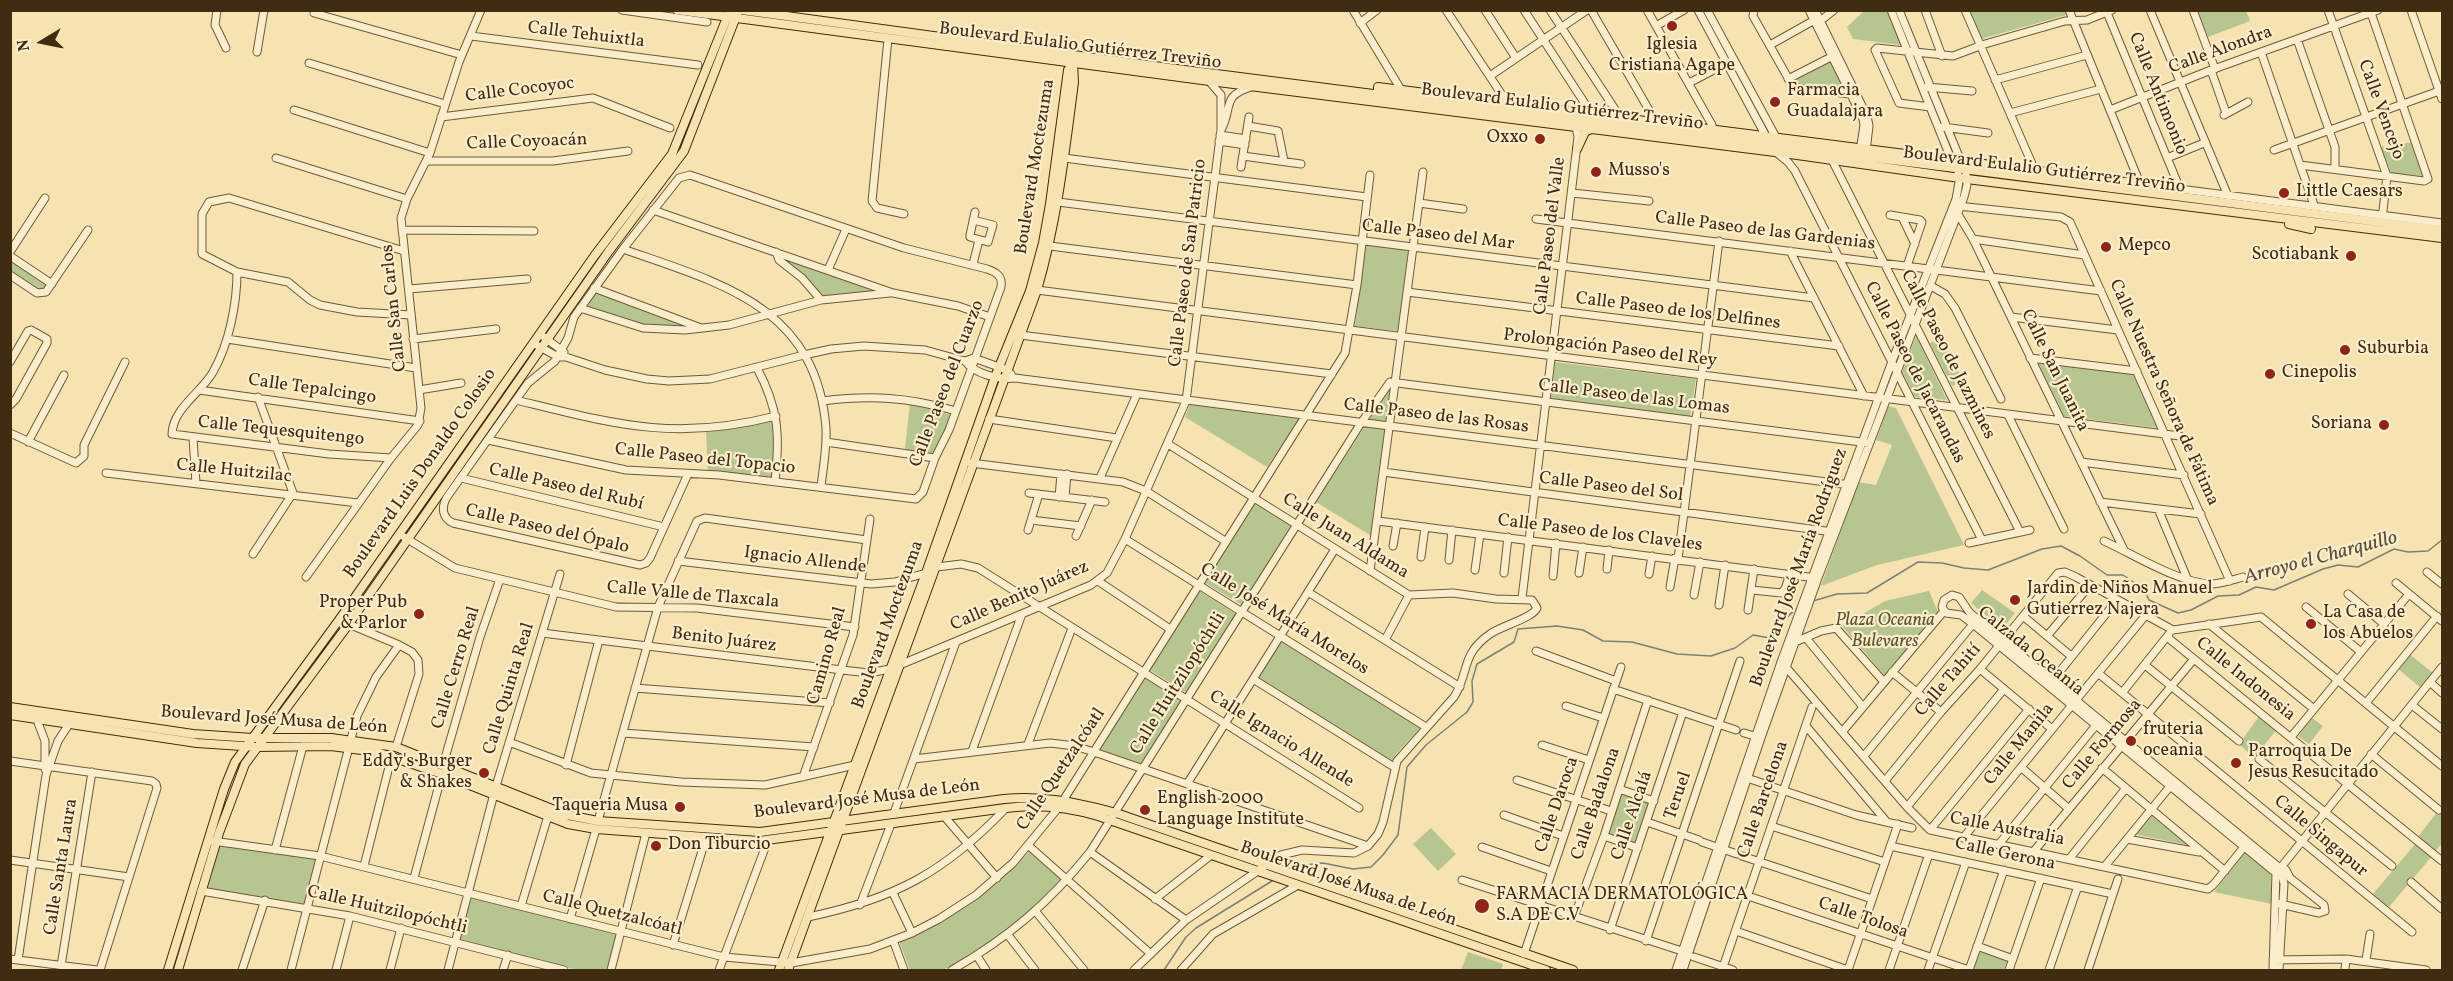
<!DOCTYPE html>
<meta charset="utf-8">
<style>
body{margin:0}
#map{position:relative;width:2453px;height:981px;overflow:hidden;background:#f6e3b1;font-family:Vollkorn,serif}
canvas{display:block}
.frame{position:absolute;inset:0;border:12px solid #402c11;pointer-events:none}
.north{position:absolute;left:12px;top:12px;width:60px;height:60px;-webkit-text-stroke:4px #f9edcc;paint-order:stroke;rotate:260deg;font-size:16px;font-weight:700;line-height:24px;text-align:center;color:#402c11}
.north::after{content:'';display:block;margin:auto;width:21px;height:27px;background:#402c11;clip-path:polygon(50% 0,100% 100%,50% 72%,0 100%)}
</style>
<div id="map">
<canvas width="2453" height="981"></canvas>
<div class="frame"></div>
<div class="north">N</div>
</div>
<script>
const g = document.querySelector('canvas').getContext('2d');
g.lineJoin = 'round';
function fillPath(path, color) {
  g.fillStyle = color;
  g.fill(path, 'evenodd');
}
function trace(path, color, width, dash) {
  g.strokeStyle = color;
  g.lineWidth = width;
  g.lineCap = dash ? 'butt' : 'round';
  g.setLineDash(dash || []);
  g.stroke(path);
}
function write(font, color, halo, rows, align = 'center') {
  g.font = font + ' Vollkorn,serif';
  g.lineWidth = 4.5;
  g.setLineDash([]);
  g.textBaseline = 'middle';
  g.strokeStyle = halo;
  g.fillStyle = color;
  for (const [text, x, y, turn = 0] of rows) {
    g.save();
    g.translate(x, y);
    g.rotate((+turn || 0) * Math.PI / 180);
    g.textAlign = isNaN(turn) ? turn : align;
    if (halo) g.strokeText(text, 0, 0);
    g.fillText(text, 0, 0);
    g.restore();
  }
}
const green = new Path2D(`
 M1973,10h91l2,5 -85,24 -12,-27z
 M1864,11h23l14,34 -48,-6 -6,-12z
 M2197,11h49l4,10 -42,16z
 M1831,60l16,31 -52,-6 -2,-4z
 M2413,142l11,34 -33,-3 -10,-26z
 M1365,245l44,5 -11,81 -43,-5z
 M788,259l86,30 -1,3 -50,4 -10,-12 -26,-23z
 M10,260l37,23v4l-7,6 -29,-20z
 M596,293l90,32v3l-53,-5 -45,-14 -1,-3z
 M1916,336l31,64 -32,-3 -13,-25z
 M1941,337l22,43 -11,6 -22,-43z
 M2037,360l97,13 24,55 -94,-12z
 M1555,362l141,17 -6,38 -139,-19z
 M1391,384l-5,38 -18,-1z
 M910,402l41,13 -6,18 -12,21 -28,-5z
 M1190,404l110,15 -33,48 -82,-50z
 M1888,406l8,2 68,137 -87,20 -56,21 37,-104 18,3 16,-40 -16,-5z
 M772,419l5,18 -4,41 -65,-6 -2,-40 35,-5z
 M1365,426l21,3 -13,108 -57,-35z
 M1254,502l37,23 -49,80 -37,-22z
 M1982,590l33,23 -13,16 -31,-26z
 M1199,591l37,23 -50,79 -36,-23z
 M1929,591l9,21 -53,64 -43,-50 43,-25z
 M1281,640l140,87 -25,27 -4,8 -135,-83z
 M2408,653l25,20 -12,15 -24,-20z
 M1146,677l36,24 -40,63 -42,-14z
 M2260,715l17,14 -23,29 -15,-14z
 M2312,718l11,8 -14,18 -11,-8z
 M1621,793l28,10 -14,41 -28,-10z
 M2442,806v37l-7,9 -18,-14z
 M2150,814l38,31 -55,-11z
 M1431,828l25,26 -18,17 -25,-27z
 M2416,843l16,13 -43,51 -16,-13z
 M220,846l96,13 -10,45 -98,-16z
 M1030,851l32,29c-33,34 -67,63 -109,86l-11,4h-32l-11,-29c51,-18 92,-52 131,-90z
 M2246,851l25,19 1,34 -58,-12z
 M470,895l148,40 -10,35h-30l-120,-29z
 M1978,951l29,10 -3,9h-32z
 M1468,952l35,12 -2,6h-40z`);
const stream = new Path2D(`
 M1813,601l24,-7 30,-1 51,-31 24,1 22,5 24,2 54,-21 19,-3 19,10 27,19h16l21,14 5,11 29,13 13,-3 27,-14 21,-1 17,-8 18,3 49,-21 15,-4 20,2 36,-18 14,3 20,-1 14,-11
 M1292,869l4,-3 27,-3 30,6 18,-2 12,-12 15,-20 9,-68 19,-22 41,-33 6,-10 -1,-21 5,-17 37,-22 4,-13 39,-3 26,4 20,11 29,1 45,12 34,2 24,-8 18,-13 17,3c10,-11 15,-22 28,-30
 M1164,970l22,-33 10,-9 76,-47`);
const minor = new Path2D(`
 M217,10l-2,15 11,23
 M622,10l85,12
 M1353,10l50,83
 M1446,10l64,97
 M1485,10l31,48
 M1524,10l69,106
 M1550,10l70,107
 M1591,10l65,112
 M1647,10l65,115 1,10
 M1698,10l70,130
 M1707,10l71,131
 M1754,10l-1,6 39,69 6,3 52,6
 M1809,10l54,109 1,6 -4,26
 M1815,10l52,106 2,10 -3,25
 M1891,10l62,154
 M1899,10l63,154
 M1925,10l17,46
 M1965,10l71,163
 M2069,10l72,176
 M2106,10l74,179
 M2150,10l78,186
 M2193,10l22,59
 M2328,10l59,166 -5,43
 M2411,10l31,89
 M314,13l148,42
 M1360,23l17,-13
 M1656,26l28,-16
 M471,36l227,29
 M888,39l-16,162 5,7 27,6
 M2297,39l38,108v22
 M1770,45l41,-23 13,-4 10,-8
 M257,52l7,-42
 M2261,52l54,156
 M309,63l136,41
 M2211,70l15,43
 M1490,76l97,-66
 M1788,79l43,-22
 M1995,80l92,-25
 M1689,83l40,-21
 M1927,87l45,4
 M1930,107l-31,-4 -24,-53 2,-2 76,8 32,-12 80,-23 22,-1 25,-10
 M294,110l136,43
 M2110,110l101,-40 167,-60
 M2010,113l91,-24
 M2224,115l24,-13
 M441,117l152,-19 77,30
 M1248,126l30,5 6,30
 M1943,127l45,6
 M1221,130c12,-22 0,-34 30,-43
 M1220,135l26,4
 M1219,141l26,4
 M2274,150l168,-60
 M1776,152l12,10 7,9 187,369
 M1243,156l58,8
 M276,158l131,41
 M1064,158l303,39
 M2167,158l37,-15
 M1832,160l188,372
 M427,161h126l75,-10
 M2300,165l124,16 4,-2 -58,-169
 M1241,167l8,-50
 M2141,184l301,39
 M1572,193l77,8
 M1058,202l756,96
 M1419,203l44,6
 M1958,206l103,11 9,5 160,359
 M653,210l240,83 65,13 32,11
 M1956,211l17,28 151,311
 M1890,215l30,5 2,2 -15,44
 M1902,217l13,27
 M1536,219l565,72
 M973,220l20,5 -5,17 -18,-5v-2l5,-23
 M402,230l132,1
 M1973,239l111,16
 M1050,246l307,39
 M623,249c97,34 193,57 203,179 1,20 -3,40 -5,59
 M404,251l-175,-53 -20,4 -7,12v40l35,18 51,10 22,18 10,5 37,7 54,3
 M1790,251l74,145
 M10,252l35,-54
 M776,252l3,8 23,18 19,22
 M10,256l42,28
 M973,264l6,-24
 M828,270l18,-41
 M237,272c0,32 -8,72 -24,100 -12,21 -40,36 -41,62l157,20 62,4
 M10,275l27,18 9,-1 42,-62
 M1931,286l14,8 10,14 46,91
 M594,288l107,40
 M409,289l118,-10
 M1037,290l1143,146
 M1407,292l432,54
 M580,308l63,20 42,2 44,-5 92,-25 69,-7
 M2011,317l107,13
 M1020,335l312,39
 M544,337l20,15
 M227,339l189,29
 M413,339l83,-10
 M533,343l25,14h8l39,13 42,9 22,2 41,-2 94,-24 27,-6 33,-3 61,4 40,11 9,-3 33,12 4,4
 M2030,358l107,13
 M965,361c10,13 33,19 50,17l835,107
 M10,362l18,-31 3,-1 16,9v4l-31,56 -6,6
 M757,368c22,41 23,68 18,113
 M199,390l221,31
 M419,390l42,-7
 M516,400c98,24 159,42 260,16
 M822,401c49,-6 86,-4 134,10
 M2008,415l56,114
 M989,419l128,19
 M10,433l66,30 8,-7v-11l41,-83
 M193,438l3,45
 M488,440l138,30 93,5 197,24 7,-7 12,-34 14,-28 52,-143c2,-11 -5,-15 -14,-18l-83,-21 -214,-73 -11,3 -56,71 -49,68 -6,21 -13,23 -27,22 -81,114c-6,10 -5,21 6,26l187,42 6,-2 4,-5 38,-84
 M28,442l36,-67
 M826,442l109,16
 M2081,462l103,13
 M971,463l152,19 23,9 79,50
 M1383,472l450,60
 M106,473l252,30
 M461,478l203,49
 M1100,478l37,-84
 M1029,493l76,9
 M1059,497l2,-23
 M1065,497l2,-23
 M2100,502l101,12
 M2158,509l29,69
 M1031,520l50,6
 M1378,521l438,57
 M1028,530l11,-36
 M1076,536l16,-36
 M404,537l51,31 161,39 81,1 158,19
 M1125,539l301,188
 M2104,541c31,14 73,41 106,43 11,0 22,-4 33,-7
 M1969,543l61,-13
 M1393,546l4,-23
 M253,554l40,-61 -35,-96
 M1421,557l4,-30
 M1678,559l41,-318
 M1449,560l3,-30
 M678,561l193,23 24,-2 31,-9
 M937,567l24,-3 17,4 381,240
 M1607,569l2,-19
 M1475,570l5,-36
 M1370,571l53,-399
 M2427,572l15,12
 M1504,573l4,-36
 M1579,573l4,-26
 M1649,574l3,-18
 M1553,576l3,-33
 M306,577l85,-119 27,-33 3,-17 -20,-190 6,-19 23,-46 29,-91 22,-52
 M1098,581l72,48
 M2396,583l46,38
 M1670,587l5,-29
 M1752,590l29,3 4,-4 5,-15
 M1308,592l152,95
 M2348,594l36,30
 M1694,595l6,-33
 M1522,598l56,-461 -2,-10
 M1719,605l6,-40
 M2306,607l55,45
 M1748,610l6,-41
 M2023,616l48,40
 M339,620l60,25 13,7 6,8 1,14 -23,73
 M2209,624l105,85
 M2173,630l88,-13 181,149
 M542,633l300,37 27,3 21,-4 201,-84 16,-12 18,-34 61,-138 35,-271v-35l-12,-14
 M2047,636l43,-51
 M2167,637l275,224
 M1806,638l57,69
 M1385,640l24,-45
 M1795,642l26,-11 15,-3 48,54
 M1536,651l80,30
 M2145,665l94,76
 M1785,666l122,141 23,23 278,59 6,-5 30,-37
 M1980,669l72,60
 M1892,672l49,40
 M2098,673l314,259
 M1253,679l141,88
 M2053,680l64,-80
 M2430,682l12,11
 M635,688l195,15
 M1613,689l123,41
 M2122,693l47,-59
 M2366,703l71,-87
 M2412,705l30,24
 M1566,706l37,12
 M37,720l8,21v28
 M1806,726l80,95
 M1843,731l101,-120
 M623,733l191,14
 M1744,733l14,4
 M2291,737l118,-143
 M509,742l82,31 90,9 84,3 90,-20
 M1028,744l44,-116
 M1542,745l47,15
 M972,751l50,-137
 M2371,754l68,56
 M1864,756l109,-132
 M914,759l136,-16 25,3 19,6 274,94
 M2259,759l133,107
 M10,761l142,20 4,3 1,4 -57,182
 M443,765l37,-128 20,-58
 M566,765l33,-125
 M2022,768l47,41
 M2102,768l123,103
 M803,777l50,-142 17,-116
 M1747,778l15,5
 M1517,780l94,31
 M1885,781l56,-69 39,-43 78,-96 7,-1 11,5 97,53
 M1187,784l148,-235
 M1767,785l89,30 56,13
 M1619,789l35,12
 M1907,807l97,-118
 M894,813l62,-171
 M1504,815l59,21
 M944,816l53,62
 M598,821l60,-214 39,-86 8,-3 162,22
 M1647,822l52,18
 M1771,826l114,36
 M1930,830l99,-121
 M1604,836l34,12
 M1963,838l182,-222
 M2127,839l72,13
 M213,841l107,15 404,101 67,6 79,-14 42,-16 27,-14 37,-24 37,-32 46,-56 286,-454 12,-68 13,-110
 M1702,842l35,12
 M1999,844l98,-120
 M1029,846l122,108
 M1890,846l223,48
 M1482,847l69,24
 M275,850l28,-104
 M2034,851l160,-192
 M1090,852l96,68
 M1742,856l130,43
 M2070,858l56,-70
 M10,860l119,17
 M364,866l28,-111
 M2105,866l67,-82
 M2278,871l164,-204
 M2276,873l-303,-249 -12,-9 -15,-2 -4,-6 2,-7 8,-5 7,2 11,16 311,256 3,15 -5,86
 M414,878l28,-104
 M1462,880l223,72
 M2411,882l31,27
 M201,891l149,25 214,54
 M893,893l19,40
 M1748,896l221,74
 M1155,899l55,-43
 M2276,903l43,10 6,-2 -1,-6 -34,-27 -4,-8
 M860,905l31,-81
 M521,906l27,-90
 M1036,912l48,58
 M808,917c87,-18 137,-45 198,-109
 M1574,917l30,-81 44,-136
 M570,919l26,-90
 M1610,930l73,-218
 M1736,931l112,39
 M1008,935l27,35
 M893,940l11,30
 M1646,941l94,-280
 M673,945l33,-107
 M1977,946l36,13
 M1524,954l97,-287
 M977,956l9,14
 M1694,957l39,13
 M10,959l87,11
 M18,960l28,-185 12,-34 11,-17
 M2273,960l73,-1 80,11
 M2366,960l4,-26
 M61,966l31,-194
 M242,970l23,-70
 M291,970l66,-254 19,-39 23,-32
 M336,970l14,-54
 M390,970l11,-42
 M448,970l48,-184 64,-212
 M503,970l5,-15
 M611,970l35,-137
 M719,970l49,-130
 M952,970c57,-33 96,-66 138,-118l271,-429 29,-41 479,61
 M1134,970l52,-50 95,-65 21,-5 52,3 14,-7 10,-12 5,-12 14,-61 57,-64c16,-25 6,-42 36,-63 11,-8 43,-16 47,-26l-5,-8 -36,-1 -43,-6 -44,2 -241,-151
 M1181,970l32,-36 85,-49
 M1676,970l105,-308 110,-298 65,-165 3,-17 -1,-8
 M1683,970l78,-232 57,-160 146,-381 3,-12 -1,-11
 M1722,970l90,-263
 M1848,970l50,-146
 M1889,970l40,-116
 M1928,970l38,-108
 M1969,970l35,-100
 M2009,970l32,-92
 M2049,970l29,-84
 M2088,970l30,-91
 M2273,970l3,-97
 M2345,970l1,-11`);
const major = new Path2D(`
 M677,10l525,70 581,73 184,26 475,59
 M742,10l427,58 1273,162
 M1378,93v-6l763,97
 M1577,149l8,-17 6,-3
 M2289,224l22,5
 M10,707l183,27 60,4h78l65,9 171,68 31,6 162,11 244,-33c40,-4 74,4 112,14l457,157
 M10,715l187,28 60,4 74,-1 46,6 65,22 126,50 28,5 163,12 247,-33c32,-4 61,-1 92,8l448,154
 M168,970l56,-181 11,-27 104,-142 256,-365 77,-101 58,-144
 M178,970l41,-137 26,-69 103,-139 261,-374 75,-100 53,-137
 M779,970l147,-397 69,-196 35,-86 13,-48 7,-39 18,-134 5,-7
 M788,970l249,-680c20,-68 28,-138 37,-208l-1,-19`);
const markers = [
 [1672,26,6,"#8f2418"],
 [1775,102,6,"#8f2418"],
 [1540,139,6,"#8f2418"],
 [1596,172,6,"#8f2418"],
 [2284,193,6,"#8f2418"],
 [2106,247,6,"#8f2418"],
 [2351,256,6,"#8f2418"],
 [2345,350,6,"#8f2418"],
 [2270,374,6,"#8f2418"],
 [2384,425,6,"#8f2418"],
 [2015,600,6,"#8f2418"],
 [419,614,6,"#8f2418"],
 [2311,624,6,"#8f2418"],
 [2131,741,6,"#8f2418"],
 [2236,763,6,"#8f2418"],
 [484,773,6,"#8f2418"],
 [680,807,6,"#8f2418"],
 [1145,810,6,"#8f2418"],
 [656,846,6,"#8f2418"],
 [1482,906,8,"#8f2418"]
];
const streetNames = [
 ["Calle Tehuixtla",586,36,7],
 ["Boulevard Eulalio Gutiérrez Treviño",1080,47,7],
 ["Calle Alondra",2221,51,-20],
 ["Calle Cocoyoc",520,91,-7],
 ["Calle Antimonio",2157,94,68],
 ["Boulevard Eulalio Gutiérrez Treviño",1562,108,7],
 ["Calle Vencejo",2380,110,70],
 ["Calle Coyoacán",527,143,-2],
 ["Boulevard Moctezuma",1036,167,-81],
 ["Boulevard Eulalio Gutiérrez Treviño",2044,171,7],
 ["Calle Paseo de las Gardenias",1765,232,7],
 ["Calle Paseo del Mar",1438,236,7],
 ["Calle Paseo del Valle",1551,236,-83],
 ["Calle Paseo de San Patricio",1189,263,-83],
 ["Calle San Carlos",395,308,-96],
 ["Calle Paseo de los Delfines",1678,312,7],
 ["Prolongación Paseo del Rey",1610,349,7],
 ["Calle Paseo de Jazmines",1947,355,63],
 ["Calle San Juanita",2054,371,64],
 ["Calle Paseo de Jacarandas",1914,373,63],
 ["Calle Paseo del Cuarzo",948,384,-69],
 ["Calle Tepalcingo",312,390,8],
 ["Calle Nuestra Señora de Fátima",2163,393,66],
 ["Calle Paseo de las Lomas",1634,398,7],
 ["Calle Paseo de las Rosas",1436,417,7],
 ["Calle Tequesquitengo",281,432,6],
 ["Calle Paseo del Topacio",705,460,6],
 ["Calle Huitzilac",234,472,6],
 ["Boulevard Luis Donaldo Colosio",421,474,-55],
 ["Calle Paseo del Rubí",566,488,13],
 ["Calle Paseo del Sol",1611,488,7],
 ["Calle Paseo del Ópalo",547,530,13],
 ["Calle Paseo de los Claveles",1600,534,7],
 ["Calle Juan Aldama",1345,537,32],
 ["Ignacio Allende",805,561,7],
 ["Boulevard José María Rodríguez",1800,568,-70],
 ["Calle Valle de Tlaxcala",693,596,5],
 ["Calle Benito Juárez",1020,597,-24],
 ["Calle José María Morelos",1284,620,32],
 ["Boulevard Moctezuma",889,625,-70],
 ["Benito Juárez",724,641,7],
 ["Calzada Oceanía",2030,652,39],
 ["Camino Real",828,656,-74],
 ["Calle Cerro Real",457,668,-73],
 ["Calle Indonesia",2245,680,39],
 ["Calle Tahití",1949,681,-49],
 ["Calle Huitzilopóchtli",1179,684,-58],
 ["Calle Quinta Real",510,689,-73],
 ["Boulevard José Musa de León",274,721,4],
 ["Calle Ignacio Allende",1281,740,32],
 ["Calle Manila",2020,745,-51],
 ["Calle Formosa",2103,745,-50],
 ["Calle Quetzalcóatl",1062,770,-56],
 ["Teruel",1679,796,-71],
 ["Boulevard José Musa de León",867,800,-7],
 ["Calle Barcelona",1764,800,-71],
 ["Calle Badalona",1597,804,-71],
 ["Calle Daroca",1558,805,-71],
 ["Calle Alcalá",1633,816,-71],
 ["Calle Australia",2007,830,11],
 ["Calle Singapur",2320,837,40],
 ["Calle Gerona",2005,855,12],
 ["Calle Santa Laura",62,867,-81],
 ["Boulevard José Musa de León",1348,885,19],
 ["Calle Huitzilopóchtli",387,911,13],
 ["Calle Quetzalcóatl",612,914,14],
 ["Calle Tolosa",1863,919,19]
];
const poiNames = [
 ["Iglesia",1672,46,"center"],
 ["Cristiana Agape",1672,67,"center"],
 ["Farmacia",1787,92],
 ["Guadalajara",1787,113],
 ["Oxxo",1528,139,"right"],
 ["Musso's",1608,172],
 ["Little Caesars",2296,193],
 ["Mepco",2118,247],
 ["Scotiabank",2339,256,"right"],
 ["Suburbia",2357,350],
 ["Cinepolis",2282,374],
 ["Soriana",2372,425,"right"],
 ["Jardin de Niños Manuel",2027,590],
 ["Gutierrez Najera",2027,611],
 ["Proper Pub",407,604,"right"],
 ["& Parlor",407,625,"right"],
 ["La Casa de",2323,614],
 ["los Abuelos",2323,635],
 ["fruteria",2143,731],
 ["oceania",2143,752],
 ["Parroquia De",2248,753],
 ["Jesus Resucitado",2248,774],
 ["Eddy's Burger",472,763,"right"],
 ["& Shakes",472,784,"right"],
 ["English 2000",1157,800],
 ["Language Institute",1157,821],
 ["Taqueria Musa",668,807,"right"],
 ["Don Tiburcio",668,846],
 ["FARMACIA DERMATOLÓGICA",1496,896],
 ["S.A DE C.V",1496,917]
];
const parkNames = [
 ["Plaza Oceania",1885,622],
 ["Bulevares",1885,643]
];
const waterNames = [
 ["Arroyo el Charquillo",2321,559,-15]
];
fillPath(green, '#b7c590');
trace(stream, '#7b8275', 1.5);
trace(minor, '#6e5a39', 9);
trace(major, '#402c11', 10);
trace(minor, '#f9edcc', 7);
trace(major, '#f6e3b1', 8);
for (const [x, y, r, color] of markers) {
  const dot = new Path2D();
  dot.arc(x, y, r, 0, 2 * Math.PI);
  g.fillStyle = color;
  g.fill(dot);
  trace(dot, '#f9edcc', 2);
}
write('18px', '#402c11', '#f9edcc', streetNames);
write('18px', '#402c11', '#f9edcc', poiNames, 'left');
write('italic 18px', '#5e5231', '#f9edcc', parkNames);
write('italic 20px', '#59503b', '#f9edcc', waterNames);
</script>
